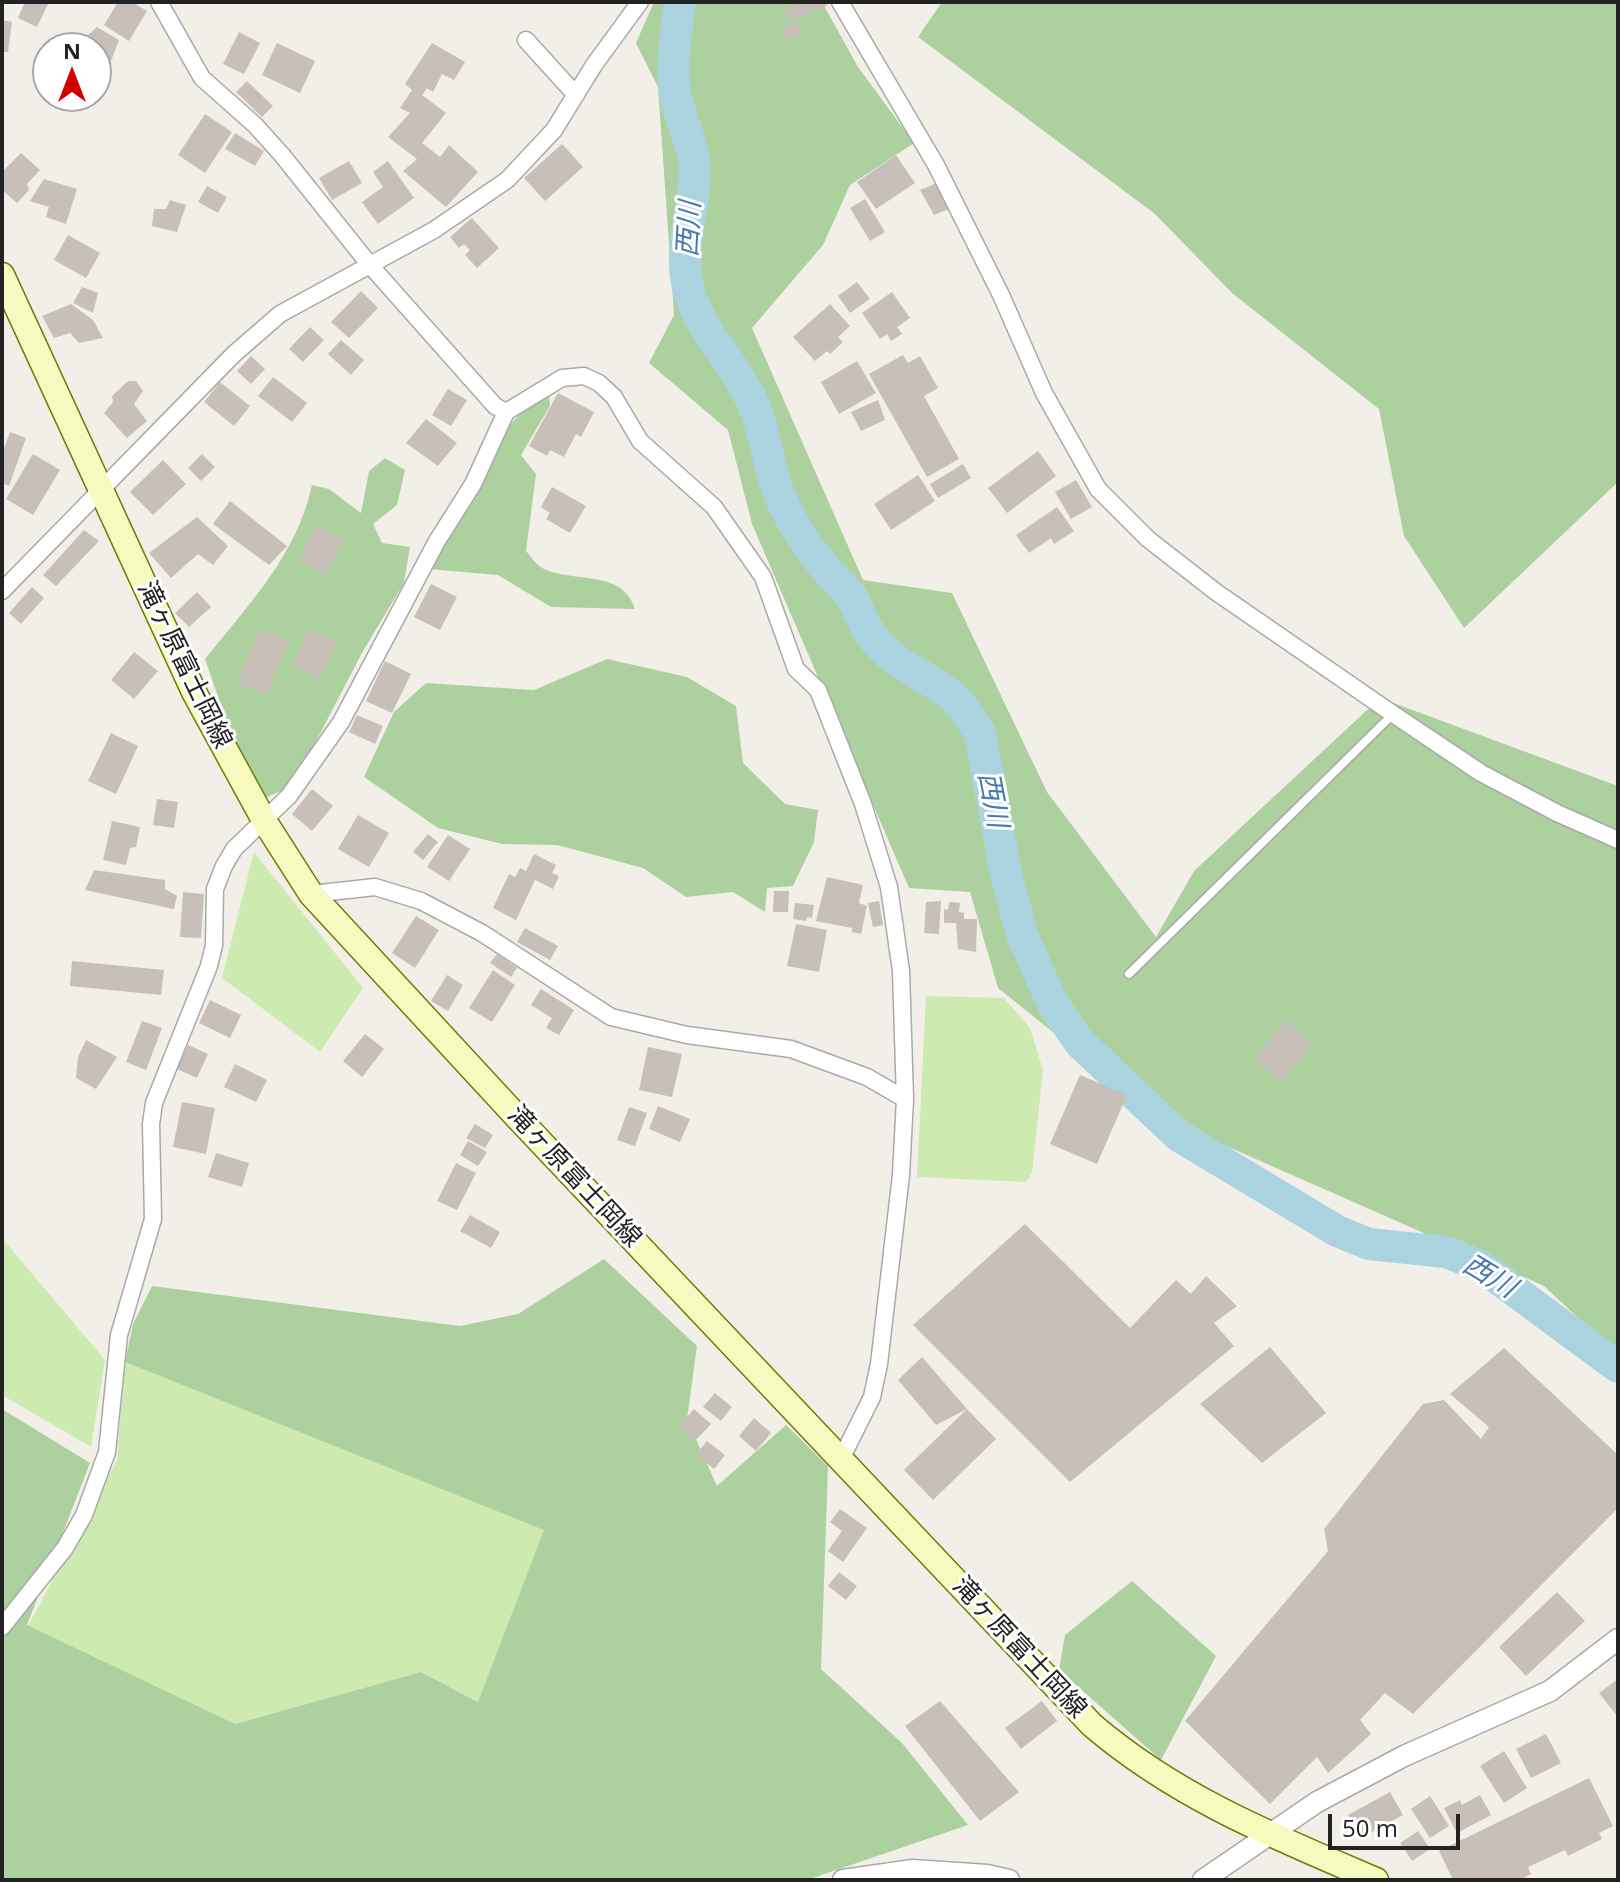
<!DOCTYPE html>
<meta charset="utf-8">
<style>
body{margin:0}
#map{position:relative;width:1620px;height:1882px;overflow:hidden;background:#f2efe9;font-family:"Open Sans",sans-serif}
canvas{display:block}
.frame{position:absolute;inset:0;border:4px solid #222;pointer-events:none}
.north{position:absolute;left:32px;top:32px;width:80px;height:80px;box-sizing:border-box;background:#fff;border:2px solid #a7a7a7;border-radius:50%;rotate:0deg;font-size:22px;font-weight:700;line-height:32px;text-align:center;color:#222}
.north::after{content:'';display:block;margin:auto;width:28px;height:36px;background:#d40000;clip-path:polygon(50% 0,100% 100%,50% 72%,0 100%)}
.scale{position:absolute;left:1328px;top:1814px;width:132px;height:36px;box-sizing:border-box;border:4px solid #222;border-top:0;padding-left:10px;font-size:24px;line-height:28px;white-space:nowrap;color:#222;-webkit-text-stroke:6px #fff;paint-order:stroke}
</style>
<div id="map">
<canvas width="1620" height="1882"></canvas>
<div class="frame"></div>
<div class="north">N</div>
<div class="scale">50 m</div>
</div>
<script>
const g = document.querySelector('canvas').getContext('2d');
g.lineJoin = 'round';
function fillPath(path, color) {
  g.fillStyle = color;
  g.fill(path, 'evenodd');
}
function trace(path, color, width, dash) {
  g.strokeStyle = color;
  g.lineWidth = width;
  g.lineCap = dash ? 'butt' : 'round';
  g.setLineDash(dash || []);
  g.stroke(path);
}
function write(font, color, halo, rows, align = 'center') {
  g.font = font + ' "Open Sans","Noto Sans JP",sans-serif';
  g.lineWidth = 6;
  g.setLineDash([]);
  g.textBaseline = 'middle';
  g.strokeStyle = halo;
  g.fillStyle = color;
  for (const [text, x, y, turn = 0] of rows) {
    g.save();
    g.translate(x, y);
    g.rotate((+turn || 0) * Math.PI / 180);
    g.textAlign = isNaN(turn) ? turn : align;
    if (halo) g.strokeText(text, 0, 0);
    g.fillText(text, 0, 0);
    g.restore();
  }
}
const grass = new Path2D(`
 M254,852l109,136 -43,64 -98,-74z
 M926,996l78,2 26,30 13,42 -11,103 -6,9 -109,-5z
 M2,1238l103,122 -14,87 -89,-52z
 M125,1362l420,168 -66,172 -58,-30 -186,52 -213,-87 95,-177z`);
const forest = new Path2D(`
 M654,2h168l36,65 56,76 -64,42 -27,60 -71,83 111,252 89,13 95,199 109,145 38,-66 186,-173 238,88v569l-74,-69 -388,-171 -158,-127 -28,-96 -61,-4 -157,-364 -24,-94 -79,-67 25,-48 -16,-228 -22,-44z
 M942,2h676v480l-154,146 -60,-92 -25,-127 -147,-116 -77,-79 -237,-177z
 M549,391l1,15 -29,49 15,19 -10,77c5,6 11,15 18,18 30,14 79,0 91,40l-84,-2 -53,-32 -70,-6c28,-51 69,-152 121,-178z
 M385,458l20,12 -8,35 -24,19 9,19 28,4 -6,36 -41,68 -53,102 -24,36 -24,10 -38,-85 -19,-55c43,-54 92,-104 107,-174l17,4 32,24 8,-42z
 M607,659l80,18 49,29 7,57 42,41 33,6 -4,32 -21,44 -26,2 -2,24 -32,-20 -47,5 -43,-29 -86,-23 -55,-1 -64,-16 -74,-51 30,-65 32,-29 108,7z
 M604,1259l93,87 -10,73 30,67 69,-61 42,41 -7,203 81,74 66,82 -161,55h-805v-471l88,54 -63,162 208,99 186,-52 57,30 66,-172 -419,-168 8,-38 19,-38 308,40 58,-12z
 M1132,1581l84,75 -55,104 -102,-90 6,-35z`);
const river = new Path2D(`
 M680,2c-4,28 -9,62 -5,91 4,24 17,45 19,70 3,38 -13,78 -8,114 6,47 46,81 65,122 16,33 16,71 32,104 10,22 27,47 43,66 8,9 18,17 25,27 7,12 11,26 19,37 19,30 54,41 81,62 12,10 21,25 29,39l26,140 16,61 31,69 27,39 99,93 158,95 32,13 77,8 35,14 137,101`);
const building = new Path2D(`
 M25,2h24l-12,25 -19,-9z
 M118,2h14l15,9 -18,30 -25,-16z
 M806,2h19l2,4 -37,15 -5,-11z
 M2,20l10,2 -4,30h-6z
 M798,21l4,13 -17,6 -4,-13z
 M97,27l22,13 -15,39 -8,-4v-27h-6l3,-7 -5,-6z
 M239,32l21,11 -16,31 -21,-10z
 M277,43l38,18 -15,32 -38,-18z
 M432,43l33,19 -11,18 -12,-6 -9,18 -6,-4 -5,7 24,18 -24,30 18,14 9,-12 29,27 -32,35 -43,-36 14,-12 -29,-22 22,-24 -10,-5 12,-18 -7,-6z
 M247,81l26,25 -11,11 -26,-25z
 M205,114l27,18 -27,41 -27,-18z
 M235,133l29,18 -9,15 -30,-17z
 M562,144l21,23 -38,34 -21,-23z
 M21,153l19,17 -13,14 2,6 -12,13 -15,-13v-18z
 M896,155l19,28 -39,26 -19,-27z
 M349,161l13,22 -30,17 -13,-22z
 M388,161l26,37 -36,26 -16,-22 21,-15 -10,-15z
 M44,179l33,10 -11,35 -20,-7 3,-10 -19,-6z
 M937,183l12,26 -15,6 -14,-25z
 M207,186l20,11 -9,16 -20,-11z
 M865,199l20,33 -15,9 -20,-33z
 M170,200l16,5 -9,27 -25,-6 2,-17h12z
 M472,218l27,30 -22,20 -12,-13 5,-5 -6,-6 -5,4 -9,-11z
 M68,235l32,18 -14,25 -32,-18z
 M857,282l13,17 -20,14 -12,-17z
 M82,287l16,6 -5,20 -20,-10z
 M361,291l17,17 -29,30 -18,-16z
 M892,292l18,26 -13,9 5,7 -11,7 -4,-7 -7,5 -18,-26z
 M71,304l22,16 10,18 -24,5 -9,-10 -16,5 -12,-22z
 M830,304l20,22 -12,11 5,5 -13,12 -3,-3 -12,10 -22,-24z
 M310,327l14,13 -21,22 -14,-13z
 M341,340l23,20 -13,15 -23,-21z
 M903,355l5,8 12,-7 18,32 -14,8 35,63 -32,18 -58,-103z
 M251,356l14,13 -14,15 -14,-13z
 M857,361l19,32 -37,21 -18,-32z
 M273,377l34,26 -15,19 -34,-26z
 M128,381h8l7,10 -9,13 13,17 -20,17 -23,-25 9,-11 -1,-6z
 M220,382l30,24 -16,20 -30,-24z
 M448,389l19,11 -16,26 -19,-11z
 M558,393l36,19 -13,25 -5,-3 -12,23 -14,-7 -3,6 -18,-10z
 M878,400l7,20 -24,11 -10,-19z
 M426,419l31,24 -19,23 -32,-23z
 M10,432l16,6 -17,48 -7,-3v-29z
 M1038,451l18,25 -49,37 -19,-25z
 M33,454l27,16 -27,45 -27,-16z
 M202,454l13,13 -14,14 -13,-13z
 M163,460l23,24 -33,31 -23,-23z
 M963,464l8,14 -33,20 -8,-14z
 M918,475l17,26 -44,29 -17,-26z
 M1076,480l16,27 -21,12 -16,-27z
 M552,487l34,19 -16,27 -24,-14 4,-6 -9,-6z
 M230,501l57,45 -18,19 -56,-41z
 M1057,507l17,24 -20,13 -3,-6 -22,15 -13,-18z
 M197,517l31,29 -15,19 -15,-11 -27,24 -22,-25z
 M316,526l27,12 -17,37 -27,-13z
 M84,530l15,11 -43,45 -13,-11z
 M431,584l26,13 -17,33 -26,-13z
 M32,587l12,11 -23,26 -12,-11z
 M197,592l14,15 -22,20 -14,-14z
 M260,629l29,12 -23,54 -29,-12z
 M309,629l28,12 -17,37 -27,-12z
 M134,652l24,19 -24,28 -23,-19z
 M385,661l26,13 -19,39 -26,-12z
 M357,715l26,11 -8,18 -26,-12z
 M111,733l27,13 -22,48 -28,-13z
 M312,789l21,17 -21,25 -20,-17z
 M157,799l21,3 -4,26 -21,-3z
 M358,815l31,18 -20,34 -31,-18z
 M112,821l28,6 -4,20 -6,1 -4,17 -23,-5z
 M428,834l10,8 -15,18 -10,-8z
 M448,835l22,14 -21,32 -22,-14z
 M534,854l22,11 -4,8 7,3 -6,13 -18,-9 -19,40 -23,-12 16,-34 6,3 5,-9 6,3z
 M94,870l71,10v9l12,7 -3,13 -89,-19z
 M827,877l36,8 -4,18 8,3 -6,28 -9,-2v-4l-36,-7z
 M774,891h15l-1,21h-15z
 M183,892l21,2 -3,44 -21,-1z
 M879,901l4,24 -10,2 -5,-24z
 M941,901l-2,33 -15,-1 2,-31z
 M949,902l11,1 -1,9 5,1v6h13l-1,33 -18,-3 -2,-26h-12v-14l4,1z
 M795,903l19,2 -2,13 -5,-1 -1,4 -13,-2z
 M416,916l23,14 -24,38 -23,-15z
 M796,924l31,6 -8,42 -32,-6z
 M525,928l33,18 -8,14 -33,-18z
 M497,954l20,14 -6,9 -21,-14z
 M72,961l92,9 -3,25 -91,-9z
 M493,970l22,15 -23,37 -23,-14z
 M447,975l16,10 -15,26 -17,-10z
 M541,989l33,21 -15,25 -13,-7 6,-10 -21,-13z
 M210,1000l31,15 -11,23 -31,-15z
 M1285,1019l27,26 -30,35 -28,-20z
 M142,1021l20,7 -16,42 -20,-8z
 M365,1034l19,15 -22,28 -19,-16z
 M86,1040l31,17 -21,32 -20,-11 2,-21z
 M188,1045l20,9 -11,24 -20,-9z
 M648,1047l34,7 -10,43 -33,-7z
 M235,1064l32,16 -11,22 -32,-15z
 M1080,1075l47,20 -30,69 -47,-20z
 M182,1102l33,6 -9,46 -33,-7z
 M658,1106l32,13 -10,23 -31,-13z
 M629,1107l18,6 -12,33 -18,-6z
 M475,1124l18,11 -8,13 -19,-10z
 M468,1141l19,11 -9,14 -18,-11z
 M216,1153l33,10 -7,24 -34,-10z
 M456,1163l20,10 -19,37 -20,-9z
 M470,1215l30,17 -9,16 -31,-17z
 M1025,1224l105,104 46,-48 15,14 15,-18 31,30 -23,17 20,23 -164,136 -157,-157z
 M1270,1347l56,66 -64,50 -62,-59z
 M1504,1348l114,107v53l-205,206 -28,-21 -25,27 11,14 -43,39 -11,-16 -47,47 -85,-83 143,-170 -4,-22 99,-125 21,-4 37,39 8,-12 -39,-33z
 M922,1357l45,52 -31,16 -38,-45z
 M715,1393l17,14 -11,14 -18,-14z
 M694,1409l17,15 -16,17 -16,-15z
 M967,1409l29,30 -63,61 -29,-30z
 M754,1418l17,15 -15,18 -17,-15z
 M707,1441l18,14 -11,14 -18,-14z
 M840,1509l27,19 -24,34 -15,-11 14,-20 -12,-9z
 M839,1572l18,14 -11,14 -18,-14z
 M1557,1592l28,29 -59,55 -27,-29z
 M1618,1679v38l-19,-24z
 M940,1701l79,91 -39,29 -75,-95z
 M1042,1701l15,20 -36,28 -16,-21z
 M1546,1734l15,29 -30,15 -15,-29z
 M1504,1751l23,37 -23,15 -24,-37z
 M1589,1778l24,48 -14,7 3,6 -34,17 -3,-6 -37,17 3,7 -11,6h-11l-2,-2 -5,2h-49l-14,-29z
 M1390,1792l13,23 -42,23 -13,-23z
 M1480,1795l11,20 -34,18 -13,-25 16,-8 2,5z
 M1430,1796l19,30 -19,12 -19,-29z
 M1418,1831l12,18 -18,12 -12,-18z`);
const service = new Path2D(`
 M1129,974l264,-260`);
const minor = new Path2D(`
 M159,2l43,76 53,47 27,30 87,109 126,142 11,6 56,-34 22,-2 15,7 15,14 26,44 74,66 49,70 33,92 22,21 45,114 26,83 12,84 4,128 -4,76 -22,189 -7,33 -31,62
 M840,2l96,163 65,130 43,98 54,96 50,50 68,53 177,122 88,59 76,40 61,27
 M526,40l50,55
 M2,591l232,-237 46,-40 154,-84 73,-50 47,-50 40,-65 46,-63
 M311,894l64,-7 46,14 61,32 129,84 76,18 104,14 76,28 38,22
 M2,1627l63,-79 19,-33 23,-63 12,-117 34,-116 -2,-95 3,-21 55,-137 5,-21 1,-56 9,-23 10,-17 55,-53 52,-74 96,-181 36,-57 33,-72`);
const tertiary = new Path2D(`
 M843,1880l70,-10 74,5 22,5
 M1203,1880l114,-78 87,-46 146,-65 68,-52`);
const secondary = new Path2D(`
 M2,275l192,417 71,130 46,72 206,223 575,608c84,72 183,112 284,155`);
const streetNames = [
 ["滝ヶ原富士岡線",184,665,64],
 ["滝ヶ原富士岡線",574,1177,47],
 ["滝ヶ原富士岡線",1019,1648,47]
];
const waterNames = [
 ["西川",690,229,-87],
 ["西川",992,800,79],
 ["西川",1489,1277,31]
];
fillPath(grass, '#cdebb0');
fillPath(forest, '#add19e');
trace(river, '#aad3df', 32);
fillPath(building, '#c7bfb8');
trace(service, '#a9a9a9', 11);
trace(minor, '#a9a9a9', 19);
trace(tertiary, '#a9a9a9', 23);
trace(secondary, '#707d05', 27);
trace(service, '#fff', 8);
trace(minor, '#fff', 16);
trace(tertiary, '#fff', 20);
trace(secondary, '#f7fabf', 24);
write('26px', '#222', '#fff', streetNames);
write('italic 28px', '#4a7aab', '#fff', waterNames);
</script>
